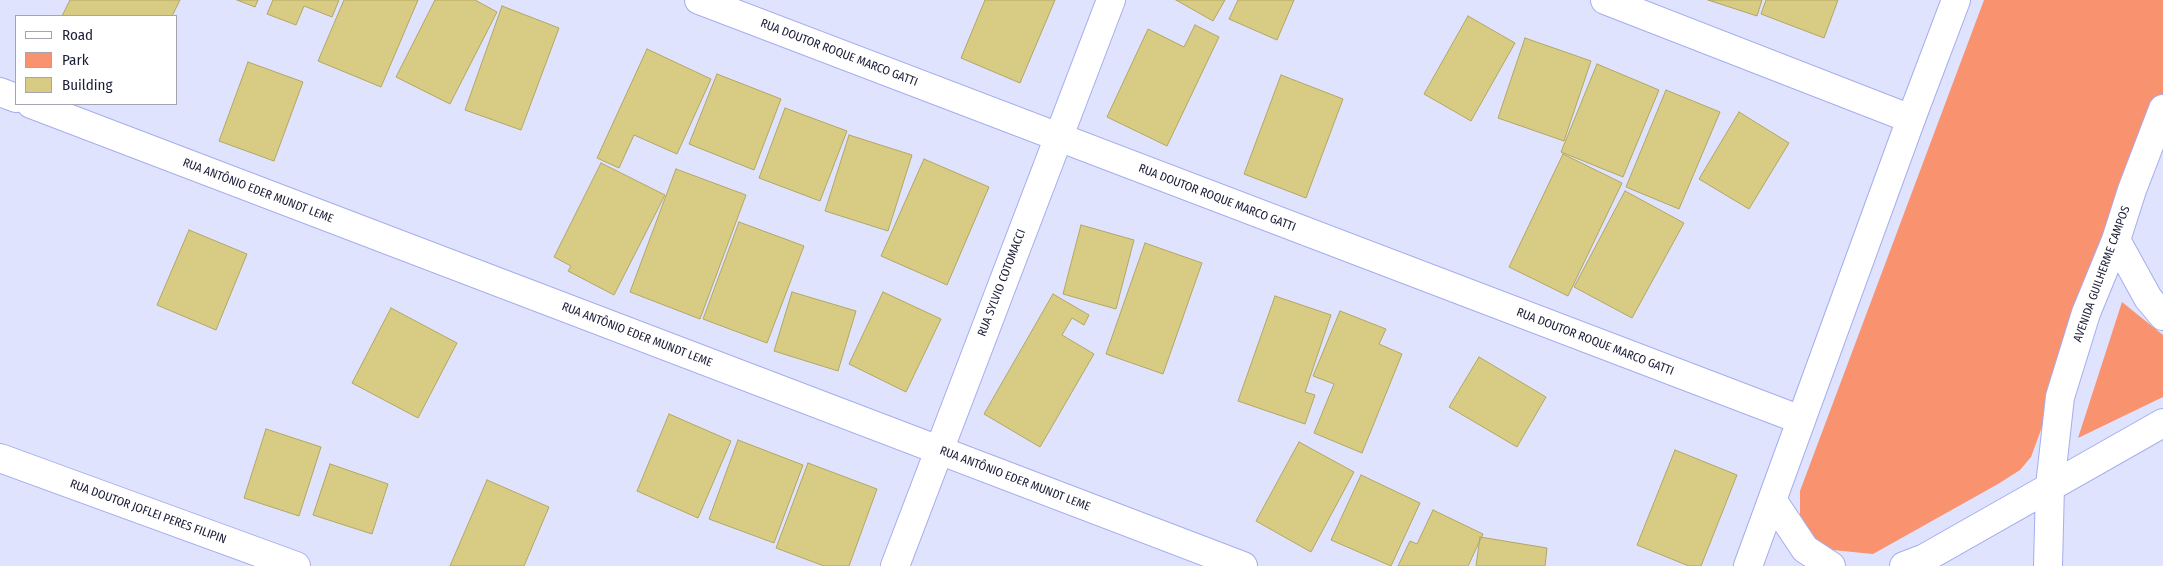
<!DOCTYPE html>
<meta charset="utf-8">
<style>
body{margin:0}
#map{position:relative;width:2163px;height:566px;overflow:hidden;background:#dfe3fe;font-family:"Fira Sans Condensed",sans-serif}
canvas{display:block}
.legend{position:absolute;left:15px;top:15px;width:162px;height:90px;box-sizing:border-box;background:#fff;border:1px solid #a4a5af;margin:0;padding:6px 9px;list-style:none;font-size:15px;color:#1c1d36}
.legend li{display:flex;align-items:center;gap:10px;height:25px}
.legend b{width:25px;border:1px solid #a4a5af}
</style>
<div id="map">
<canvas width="2163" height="566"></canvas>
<ul class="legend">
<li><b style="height:6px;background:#fff"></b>Road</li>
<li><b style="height:14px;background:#f9926f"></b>Park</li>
<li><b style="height:14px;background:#d8cc85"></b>Building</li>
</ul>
</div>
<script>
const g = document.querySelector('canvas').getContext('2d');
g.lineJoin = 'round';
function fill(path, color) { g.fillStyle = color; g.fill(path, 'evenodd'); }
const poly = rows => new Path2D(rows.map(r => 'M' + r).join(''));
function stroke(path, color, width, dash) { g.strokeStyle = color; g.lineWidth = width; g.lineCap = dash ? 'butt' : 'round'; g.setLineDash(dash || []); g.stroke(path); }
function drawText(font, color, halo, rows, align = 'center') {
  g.font = font + ' "Fira Sans Condensed",sans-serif'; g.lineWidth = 4; g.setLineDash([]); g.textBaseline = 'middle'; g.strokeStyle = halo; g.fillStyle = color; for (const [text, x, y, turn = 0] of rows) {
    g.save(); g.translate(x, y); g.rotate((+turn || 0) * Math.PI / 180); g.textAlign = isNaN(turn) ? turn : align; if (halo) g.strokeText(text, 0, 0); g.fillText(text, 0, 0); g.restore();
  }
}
const green = poly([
 [1984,0,2163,0,2163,97,2031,457,2020,470,1998,484,1873,554,1823,549,1800,523,1800,491],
 [2122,302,2163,335,2163,397,2078,438]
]);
const building = poly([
 [70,0,180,0,172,16,62,16,70,0],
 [237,0,258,0,255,7,237,0],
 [273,0,339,0,332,17,304,6,296,25,267,14,273,0],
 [344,0,418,0,381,87,318,61,344,0],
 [435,0,475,0,497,12,450,104,396,77,435,0],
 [985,0,1055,0,1020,83,961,58,985,0],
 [1176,0,1225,0,1213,21,1176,0],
 [1238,0,1294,0,1277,40,1229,19,1238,0],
 [1708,0,1762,0,1757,16,1708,0],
 [1766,0,1838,0,1824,38,1761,14,1766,0],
 [502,6,559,28,521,130,465,110,502,6],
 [1468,16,1515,43,1471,121,1424,94,1468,16],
 [1195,25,1219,37,1167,146,1107,117,1148,29,1184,47,1195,25],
 [1525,38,1591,61,1564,141,1498,118,1525,38],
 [647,49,711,79,677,154,634,135,619,168,597,158,647,49],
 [248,62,303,82,274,161,219,141,248,62],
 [1597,64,1659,90,1623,177,1561,152,1597,64],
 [717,74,781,99,754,170,689,144,717,74],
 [1281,75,1343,99,1306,198,1244,174,1281,75],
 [1666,90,1720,112,1679,209,1626,187,1666,90],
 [785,108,847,131,820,201,759,178,785,108],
 [1739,112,1789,143,1749,209,1699,179,1739,112],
 [849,135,912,155,888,231,825,211,849,135],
 [1563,154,1622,183,1568,296,1509,267,1563,154],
 [924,159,989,187,947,285,881,256,924,159],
 [601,163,665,195,614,295,568,271,571,266,554,257,601,163],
 [676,169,746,195,700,319,630,292,676,169],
 [1625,191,1684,223,1632,318,1574,287,1625,191],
 [739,222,804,246,767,343,703,319,739,222],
 [1081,225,1134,240,1116,309,1063,294,1081,225],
 [189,230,247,254,216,330,157,305,189,230],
 [1145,243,1202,263,1163,374,1106,354,1145,243],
 [792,292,856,311,838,371,774,351,792,292],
 [883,292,941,319,906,392,849,364,883,292],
 [1053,294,1089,315,1084,325,1072,318,1062,335,1094,354,1040,447,984,414,1053,294],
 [1275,296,1331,315,1305,392,1315,395,1305,424,1238,401,1275,296],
 [391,308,457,343,418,418,352,383,391,308],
 [1340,311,1386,329,1379,344,1402,354,1362,453,1314,433,1334,384,1313,376,1340,311],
 [1479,357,1546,397,1517,447,1449,407,1479,357],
 [669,414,731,441,698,518,637,491,669,414],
 [266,429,321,447,299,516,244,498,266,429],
 [738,440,803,465,774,543,709,519,738,440],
 [1299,442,1354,472,1311,552,1256,521,1299,442],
 [1675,450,1737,475,1701,566,1689,566,1637,545,1675,450],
 [808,463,877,489,849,566,824,566,776,548,808,463],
 [330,464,388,484,372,534,313,515,330,464],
 [1361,475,1420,503,1391,566,1331,540,1361,475],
 [487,480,549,507,524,566,450,566,487,480],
 [1433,510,1483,534,1468,566,1398,566,1410,541,1417,544,1433,510],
 [1480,537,1547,548,1545,566,1476,566,1480,537]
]);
const minor = poly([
 [699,0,1801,420],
 [1605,0,1911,119],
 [0,92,16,98],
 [31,104,1243,566],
 [0,458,296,566],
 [895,566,1111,0]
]);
const major = poly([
 [2116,240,2148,298,2163,316],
 [1773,501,1805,549,1831,566],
 [1748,566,1911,119,1956,0],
 [1904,566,1925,558,2163,423],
 [2048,566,2050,486,2060,397,2086,313,2116,240,2132,190,2163,109]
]);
const streetNames = [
 ["RUA DOUTOR ROQUE MARCO GATTI",839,53,21],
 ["RUA ANTÔNIO EDER MUNDT LEME",258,191,21],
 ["RUA DOUTOR ROQUE MARCO GATTI",1217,198,21],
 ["AVENIDA GUILHERME CAMPOS",2102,274,-70],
 ["RUA SYLVIO COTOMACCI",1002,283,-69],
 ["RUA ANTÔNIO EDER MUNDT LEME",637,335,21],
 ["RUA DOUTOR ROQUE MARCO GATTI",1595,342,21],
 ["RUA ANTÔNIO EDER MUNDT LEME",1015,479,21],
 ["RUA DOUTOR JOFLEI PERES FILIPIN",148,512,20]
];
fill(green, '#f9926f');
fill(building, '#d8cc85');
stroke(building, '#b3a660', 1);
stroke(minor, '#a6aded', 30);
stroke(major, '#a6aded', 30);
stroke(minor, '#fff', 28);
stroke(major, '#fff', 28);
drawText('12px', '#1c1d36', '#fff', streetNames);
</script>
